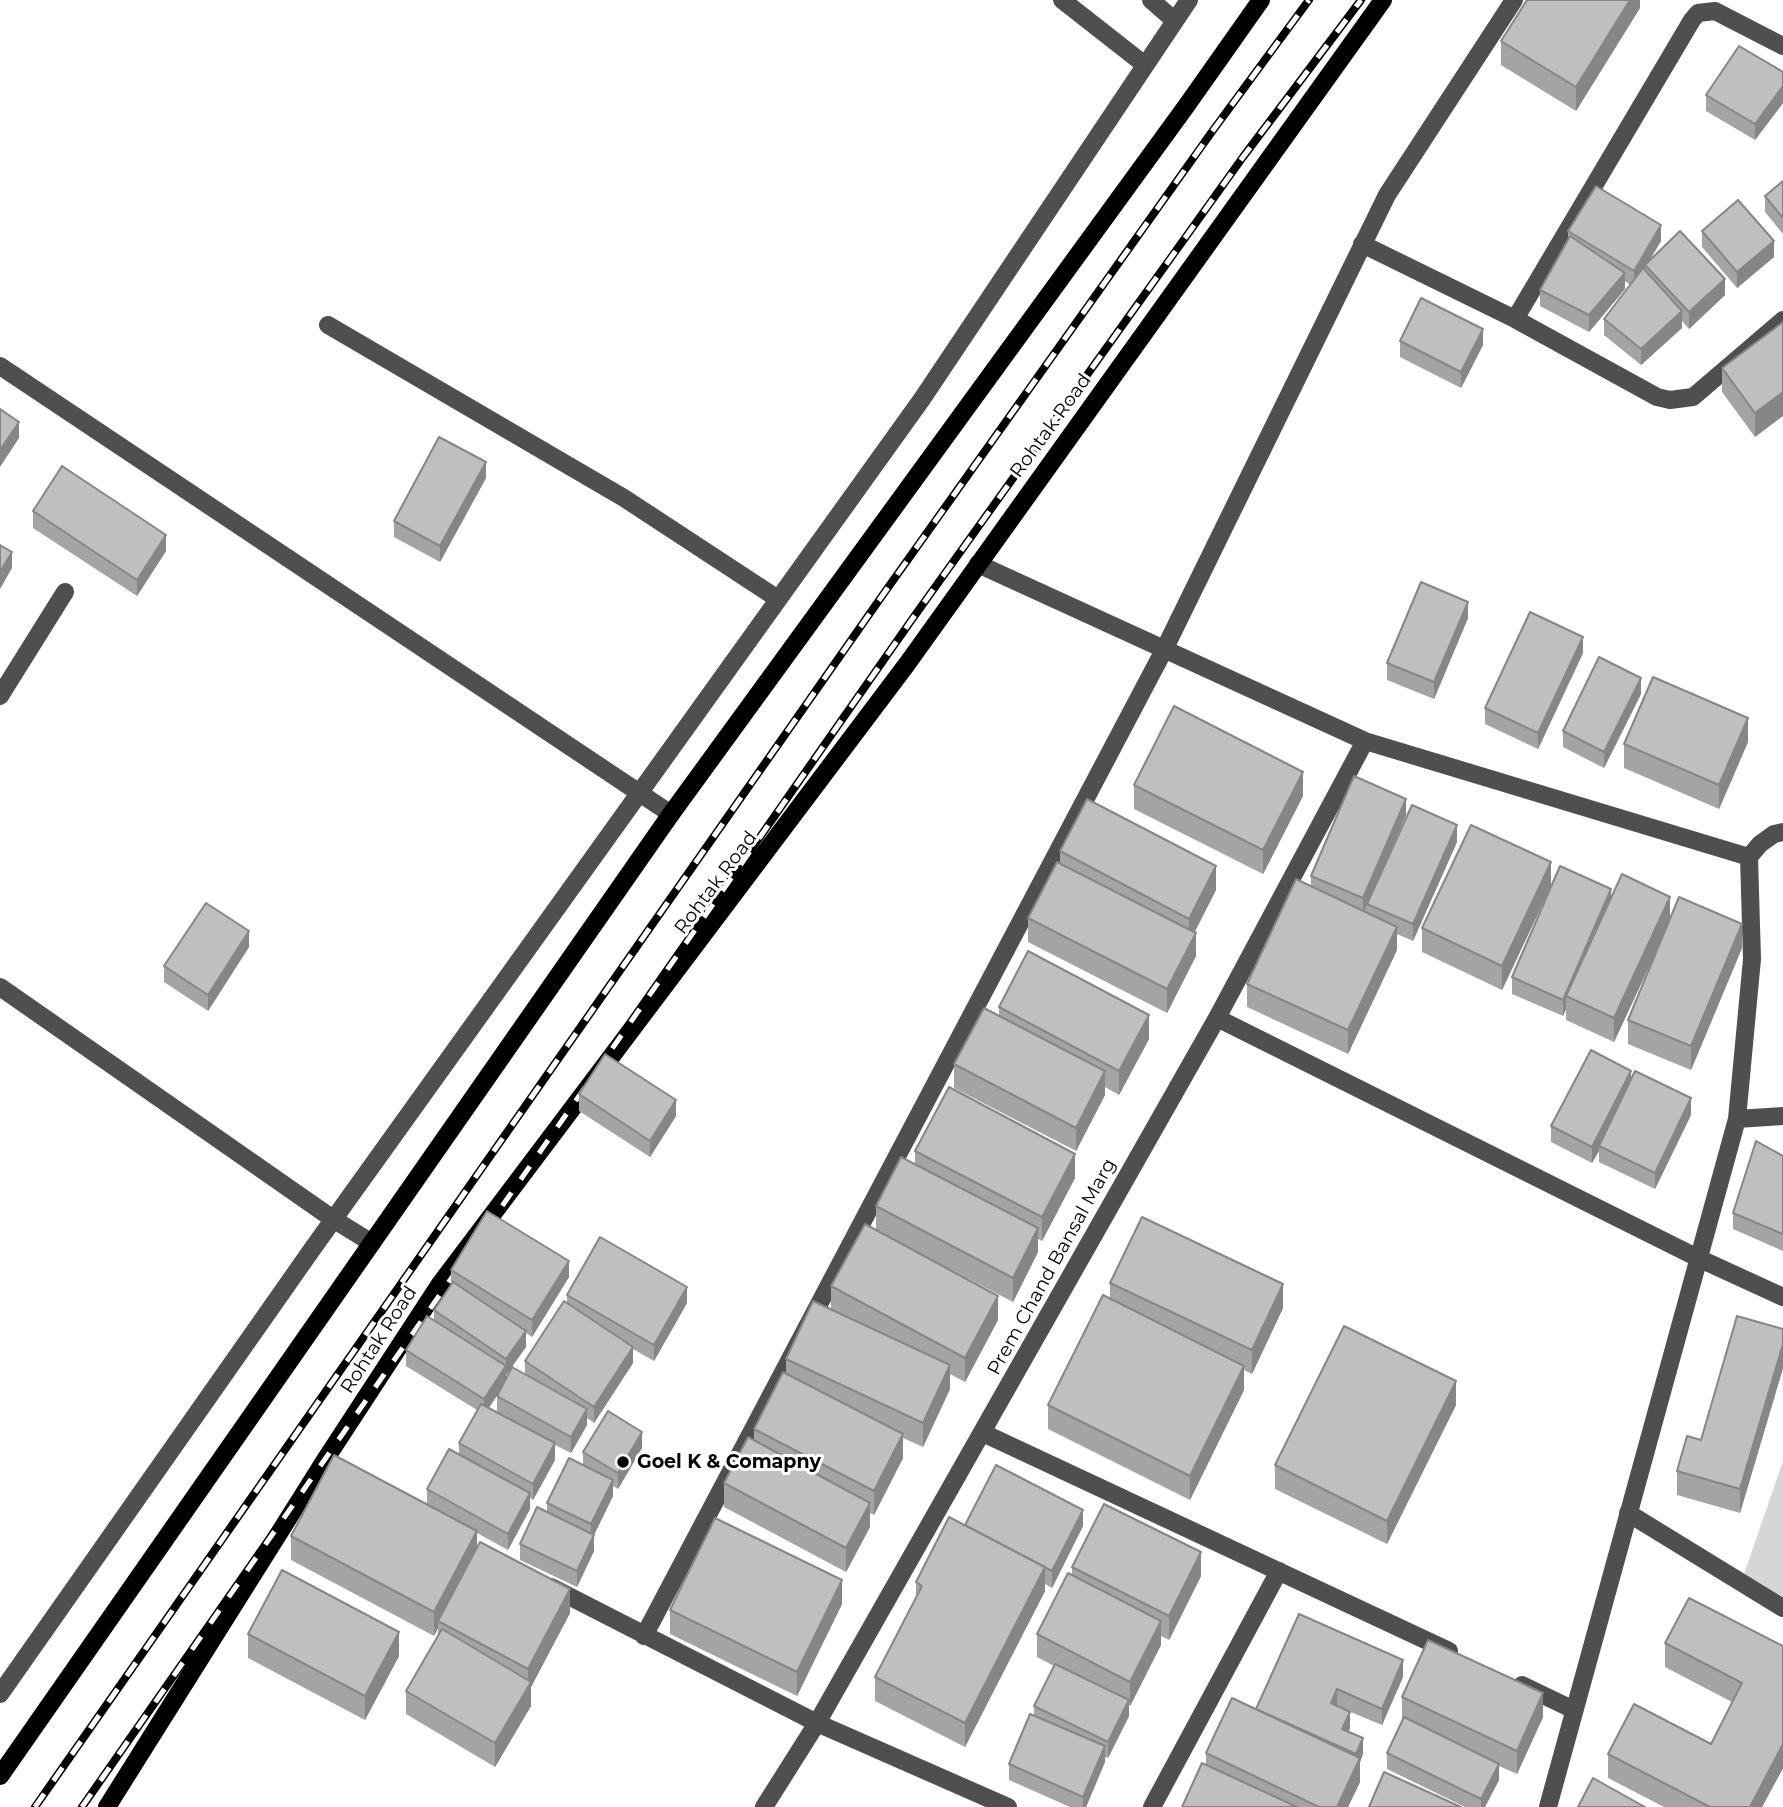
<!DOCTYPE html>
<style>
body{margin:0}
canvas{display:block;background:#fff}
</style>
<canvas width="1783" height="1807"></canvas>
<script>
const g = document.querySelector('canvas').getContext('2d');
g.lineJoin = 'round';
function fill(path, color) { g.fillStyle = color; g.fill(path, 'evenodd'); }
const poly = rows => new Path2D(rows.map(r => 'M' + r).join(''));
function stroke(path, color, width, dash) { g.strokeStyle = color; g.lineWidth = width; g.lineCap = dash ? 'butt' : 'round'; g.setLineDash(dash || []); g.stroke(path); }
function drawText(font, color, halo, rows, align = 'center') {
  g.font = font + ' Montserrat,sans-serif'; g.lineWidth = 6; g.setLineDash([]); g.textBaseline = 'middle'; g.strokeStyle = halo; g.fillStyle = color; for (const [text, x, y, turn = 0] of rows) {
    g.save(); g.translate(x, y); g.rotate((+turn || 0) * Math.PI / 180); g.textAlign = isNaN(turn) ? turn : align; if (halo) g.strokeText(text, 0, 0); g.fillText(text, 0, 0); g.restore();
  }
}
const green = poly([
 [1783,1461,1783,1608,1741,1583]
]);
const minor = poly([
 [1062,0,1145,65],
 [1151,0,1175,21],
 [1362,244,1515,319,1657,397,1670,400,1693,397,1783,320],
 [1515,319,1692,20,1698,13,1715,11,1783,46],
 [328,325,624,498,778,599],
 [0,366,671,814],
 [978,564,1365,741,1749,857],
 [0,696,65,592],
 [0,987,333,1219,372,1243],
 [1217,1018,1698,1258,1783,1297],
 [1737,1119,1783,1116],
 [983,1433,1449,1651],
 [1628,1513,1783,1608],
 [551,1587,817,1723,1008,1807],
 [644,1636,1164,650,1387,195,1514,0],
 [1522,1685,1574,1710],
 [0,1694,313,1248,922,399,1189,0],
 [764,1807,817,1723,1217,1018,1365,741],
 [1152,1807,1279,1571],
 [1548,1807,1737,1119,1752,959,1749,857,1760,844,1774,834,1783,832]
]);
const major = poly([
 [0,1776,671,814,1187,105,1261,0],
 [107,1807,325,1460,440,1284,907,664,1383,0]
]);
const rail = poly([
 [484,1232,913,618,1243,157,1361,0],
 [35,1807,882,596,1211,133,1309,0],
 [82,1807,462,1263]
]);
const wall = poly([
 [1640,0,1640,8,1576,111,1501,65,1501,41],
 [1783,72,1783,103,1755,140,1706,111,1706,95],
 [1783,181,1783,234,1765,212,1765,196],
 [1568,231,1661,241,1649,261,1725,295,1689,329,1682,321,1682,328,1641,365,1604,335,1604,319,1630,285,1625,281,1625,289,1589,332,1540,306,1540,290,1568,240],
 [1702,231,1774,257,1737,288,1702,247],
 [1783,322,1755,437,1722,392,1722,368],
 [1400,341,1483,345,1461,388,1400,357],
 [486,478,440,562,394,537,394,521],
 [33,511,166,551,137,596,33,528],
 [1468,618,1434,699,1387,680,1387,663],
 [1583,653,1538,749,1485,724,1485,708],
 [1641,694,1604,768,1563,747,1563,731],
 [1748,742,1719,809,1624,768,1624,744],
 [1134,785,1303,796,1263,874,1134,809],
 [1406,815,1370,898,1457,842,1413,941,1397,934,1397,950,1348,1054,1247,1007,1247,984,1311,886,1311,876],
 [1060,851,1216,890,1195,932,1196,956,1167,1013,1028,942,1028,918,1060,863],
 [1551,886,1502,990,1422,952,1422,928],
 [1611,899,1670,918,1742,948,1691,1070,1628,1044,1628,1020,1659,946,1614,1042,1566,1020,1566,1009,1563,1016,1512,994,1512,977],
 [249,947,208,1011,164,982,164,966],
 [999,1007,1149,1039,1119,1095,1105,1087,1105,1095,1076,1151,954,1088,954,1064,999,1015],
 [1631,1079,1691,1115,1655,1189,1599,1162,1599,1151,1592,1163,1551,1142,1551,1126],
 [579,1094,676,1116,650,1157,579,1111],
 [915,1151,1075,1178,1042,1241,1038,1239,1038,1252,1013,1302,906,1246,998,1320,965,1382,950,1374,950,1389,923,1447,903,1438,903,1458,874,1515,870,1513,870,1527,846,1572,724,1507,724,1483,754,1441,754,1429,786,1374,786,1359,831,1310,831,1286,876,1230,876,1206,915,1164],
 [1783,1156,1783,1251,1733,1229,1733,1213],
 [451,1270,569,1277,532,1337,526,1333,526,1347,506,1375,506,1380,525,1374,525,1361,567,1303,567,1295,687,1303,654,1361,633,1349,633,1363,594,1423,587,1418,587,1425,571,1453,555,1445,555,1460,533,1500,530,1498,530,1509,508,1550,477,1533,477,1547,570,1613,531,1687,531,1706,495,1767,406,1714,406,1691,438,1636,438,1628,434,1636,291,1560,291,1536,427,1504,427,1489,459,1454,459,1443,477,1410,406,1366,406,1350,434,1321,434,1310,451,1284],
 [497,1395,497,1412,489,1408],
 [1110,1283,1283,1308,1252,1374,1244,1370,1244,1390,1190,1500,1048,1429,1048,1405,1110,1299],
 [1783,1329,1783,1368,1740,1513,1677,1495,1677,1471],
 [1456,1405,1387,1544,1275,1489,1275,1465],
 [642,1448,618,1489,613,1486,613,1496,594,1535,594,1551,577,1587,520,1560,520,1544,547,1512,547,1503,583,1465,583,1452],
 [965,1525,1083,1526,1052,1588,1045,1584,1045,1591,965,1747,875,1701,875,1677,916,1598,916,1582],
 [1072,1567,1201,1576,1169,1640,1161,1636,1161,1645,1130,1706,1129,1705,1129,1716,1108,1758,1105,1757,1105,1762,1086,1807,1070,1807,1009,1780,1009,1764,1034,1716,1034,1706,1054,1666,1037,1657,1037,1634,1072,1575],
 [842,1604,797,1696,670,1634,670,1610],
 [1299,1614,1403,1677,1382,1725,1336,1706,1350,1728,1348,1732,1363,1754,1360,1762,1360,1782,1348,1807,1182,1807,1206,1765,1206,1753,1256,1709],
 [248,1634,399,1656,365,1720,248,1658],
 [1665,1643,1783,1646,1783,1768,1762,1807,1664,1807,1608,1778,1608,1754,1711,1744,1732,1702,1665,1667],
 [1402,1697,1543,1717,1517,1774,1499,1766,1499,1780,1485,1807,1465,1807,1387,1769,1387,1753,1402,1721]
]);
const shadedWall = poly([
 [1630,0,1640,0,1640,8,1576,111,1576,87],
 [1783,86,1783,103,1755,140,1755,124],
 [1661,225,1661,241,1646,266,1645,265,1645,268,1634,287,1634,271],
 [1774,241,1774,257,1737,288,1737,272],
 [1625,273,1625,289,1589,332,1589,315],
 [1725,279,1725,295,1689,329,1689,312],
 [1682,311,1682,328,1641,365,1641,349],
 [1483,329,1483,345,1461,388,1461,372],
 [1783,392,1783,416,1755,437,1755,413],
 [19,422,19,438,0,467,0,450],
 [486,462,486,478,440,562,440,546],
 [166,535,166,551,137,596,137,580],
 [12,552,12,568,0,589,0,572],
 [1468,602,1468,618,1434,699,1434,682],
 [1583,637,1583,653,1538,749,1538,733],
 [1641,678,1641,694,1604,768,1604,752],
 [1748,718,1748,742,1719,809,1719,785],
 [1303,772,1303,796,1263,874,1263,850],
 [1406,799,1406,815,1363,914,1363,898],
 [1457,825,1457,842,1413,941,1413,924],
 [1551,862,1551,886,1502,990,1502,966],
 [1216,866,1216,890,1189,942,1189,919],
 [1611,889,1611,905,1566,996,1566,1009,1563,1016,1563,1000],
 [1670,897,1670,921,1614,1042,1614,1018],
 [1742,924,1742,948,1691,1070,1691,1046],
 [1397,927,1397,950,1348,1054,1348,1030],
 [249,931,249,947,208,1011,208,995],
 [1196,933,1196,956,1167,1013,1167,989],
 [1149,1015,1149,1039,1119,1095,1119,1071],
 [1105,1071,1105,1095,1076,1151,1076,1128],
 [1631,1071,1631,1087,1599,1146,1599,1151,1592,1163,1592,1147],
 [1691,1098,1691,1115,1655,1189,1655,1173],
 [676,1100,676,1116,650,1157,650,1141],
 [1075,1154,1075,1178,1042,1241,1042,1217],
 [1038,1228,1038,1252,1013,1302,1013,1278],
 [569,1261,569,1277,532,1337,532,1320],
 [1283,1284,1283,1308,1252,1374,1252,1350],
 [687,1287,687,1303,654,1361,654,1345],
 [998,1296,998,1320,965,1382,965,1358],
 [526,1331,526,1347,506,1375,506,1359],
 [1783,1344,1783,1368,1740,1513,1740,1489],
 [633,1347,633,1363,594,1423,594,1407],
 [950,1365,950,1389,923,1447,923,1423],
 [506,1366,506,1382,484,1415,484,1399],
 [1244,1366,1244,1390,1190,1500,1190,1476],
 [1456,1381,1456,1405,1387,1544,1387,1521],
 [587,1409,587,1425,571,1453,571,1437],
 [642,1432,642,1448,618,1489,618,1473],
 [903,1434,903,1458,874,1515,874,1491],
 [555,1443,555,1460,533,1500,533,1484],
 [613,1480,613,1496,591,1541,591,1524],
 [530,1493,530,1509,508,1550,508,1534],
 [870,1503,870,1527,846,1572,846,1548],
 [1083,1510,1083,1526,1052,1588,1052,1571],
 [477,1531,477,1555,438,1621,438,1628,434,1636,434,1612],
 [594,1535,594,1551,577,1587,577,1571],
 [1201,1552,1201,1576,1169,1640,1169,1616],
 [1045,1567,1045,1591,965,1747,965,1723],
 [842,1580,842,1604,797,1696,797,1672],
 [570,1589,570,1613,531,1687,531,1706,495,1767,495,1743,528,1687,528,1669],
 [1161,1621,1161,1645,1130,1706,1130,1682],
 [399,1632,399,1656,365,1720,365,1696],
 [1403,1660,1403,1677,1382,1725,1382,1709],
 [1337,1689,1337,1705,1331,1719,1331,1703],
 [1543,1693,1543,1717,1517,1774,1517,1751],
 [1129,1700,1129,1716,1108,1758,1108,1742],
 [1350,1712,1350,1728,1342,1745,1342,1729],
 [1363,1738,1363,1754,1360,1762,1360,1782,1348,1807,1337,1807,1356,1766,1356,1754],
 [1783,1744,1783,1768,1762,1807,1750,1807],
 [1105,1746,1105,1762,1086,1807,1083,1807,1083,1797],
 [1499,1764,1499,1780,1485,1807,1481,1807,1481,1799]
]);
const building = poly([
 [1527,0,1630,0,1576,87,1501,41,1527,0],
 [1739,46,1783,72,1783,86,1755,124,1706,95,1739,46],
 [1783,181,1783,218,1765,196,1783,181],
 [1596,186,1661,225,1634,271,1568,231,1596,186],
 [1738,200,1774,241,1737,272,1702,231,1738,200],
 [1680,231,1725,279,1689,312,1645,265,1680,231],
 [1570,236,1625,273,1589,315,1540,290,1570,236],
 [1643,268,1682,311,1641,349,1604,319,1643,268],
 [1421,298,1483,329,1461,372,1400,341,1421,298],
 [1783,322,1783,392,1755,413,1722,368,1783,322],
 [0,409,19,422,0,450,0,409],
 [439,437,486,462,440,546,394,521,439,437],
 [62,466,166,535,137,580,33,511,62,466],
 [0,545,12,552,0,572,0,545],
 [1421,582,1468,602,1434,682,1387,663,1421,582],
 [1530,612,1583,637,1538,733,1485,708,1530,612],
 [1599,657,1641,678,1604,752,1563,731,1599,657],
 [1653,677,1748,718,1719,785,1624,744,1653,677],
 [1174,706,1303,772,1263,850,1134,785,1174,706],
 [1354,776,1406,799,1363,898,1311,876,1354,776],
 [1087,799,1216,866,1189,919,1060,851,1087,799],
 [1412,805,1457,825,1413,924,1367,904,1412,805],
 [1471,825,1551,862,1502,966,1422,928,1471,825],
 [1057,862,1196,933,1167,989,1028,918,1057,862],
 [1560,866,1611,889,1563,1000,1512,977,1560,866],
 [1622,874,1670,897,1614,1018,1566,996,1622,874],
 [1296,879,1397,927,1348,1030,1247,984,1296,879],
 [1679,897,1742,924,1691,1046,1628,1020,1679,897],
 [206,903,249,931,208,995,164,966,206,903],
 [1028,951,1149,1015,1119,1071,999,1007,1028,951],
 [984,1008,1105,1071,1076,1128,954,1064,984,1008],
 [1591,1050,1631,1071,1592,1147,1551,1126,1591,1050],
 [605,1054,676,1100,650,1141,579,1094,605,1054],
 [1635,1071,1691,1098,1655,1173,1599,1146,1635,1071],
 [949,1087,1075,1154,1042,1217,915,1151,949,1087],
 [1756,1141,1783,1156,1783,1234,1733,1213,1756,1141],
 [901,1157,1038,1228,1013,1278,876,1206,901,1157],
 [487,1211,569,1261,532,1320,451,1270,487,1211],
 [1142,1217,1283,1284,1252,1350,1110,1283,1142,1217],
 [865,1224,998,1296,965,1358,831,1286,865,1224],
 [600,1237,687,1287,654,1345,567,1295,600,1237],
 [453,1282,526,1331,506,1359,434,1310,453,1282],
 [1103,1295,1244,1366,1190,1476,1048,1405,1103,1295],
 [564,1301,633,1347,594,1407,525,1361,564,1301],
 [813,1301,950,1365,923,1423,786,1359,813,1301],
 [427,1316,506,1366,484,1399,406,1350,427,1316],
 [1737,1316,1783,1329,1783,1344,1740,1489,1677,1471,1687,1436,1701,1440,1737,1316],
 [1344,1326,1456,1381,1387,1521,1275,1465,1344,1326],
 [512,1367,587,1409,571,1437,497,1396,512,1367],
 [783,1372,903,1434,874,1491,754,1429,783,1372],
 [481,1404,555,1443,533,1484,459,1443,481,1404],
 [608,1411,642,1432,618,1473,583,1452,608,1411],
 [748,1437,870,1503,846,1548,724,1483,748,1437],
 [449,1449,530,1493,508,1534,427,1489,449,1449],
 [334,1455,477,1531,434,1612,291,1536,334,1455],
 [569,1458,613,1480,591,1524,547,1503,569,1458],
 [996,1465,1083,1510,1052,1571,965,1525,996,1465],
 [1104,1504,1201,1552,1169,1616,1072,1567,1104,1504],
 [537,1507,594,1535,577,1571,520,1544,537,1507],
 [949,1517,1045,1567,965,1723,875,1677,922,1586,916,1582,949,1517],
 [715,1518,842,1580,797,1672,670,1610,715,1518],
 [480,1542,570,1589,528,1669,438,1621,480,1542],
 [282,1570,399,1632,365,1696,248,1634,282,1570],
 [1068,1573,1161,1621,1130,1682,1037,1634,1068,1573],
 [1689,1598,1783,1646,1783,1744,1750,1807,1710,1807,1608,1754,1634,1704,1711,1744,1742,1683,1665,1643,1689,1598],
 [1299,1614,1403,1660,1382,1709,1337,1689,1331,1703,1350,1712,1342,1729,1363,1738,1356,1754,1256,1709,1299,1614],
 [442,1629,531,1682,495,1743,406,1691,442,1629],
 [1428,1640,1543,1693,1517,1751,1402,1697,1428,1640],
 [1055,1664,1129,1700,1108,1742,1034,1706,1055,1664],
 [1232,1698,1360,1758,1337,1807,1319,1807,1206,1753,1232,1698],
 [1030,1714,1105,1746,1083,1797,1009,1764,1030,1714],
 [1404,1717,1499,1764,1481,1799,1387,1753,1404,1717],
 [1202,1763,1297,1807,1182,1807,1202,1763],
 [1384,1772,1461,1807,1369,1807,1384,1772],
 [1593,1778,1645,1807,1578,1807,1593,1778]
]);
const markers = [
 [623,1462,7,"#000"]
];
const streetNames = [
 ["Rohtak Road",1051,426,-54],
 ["Rohtak Road",716,883,-53],
 ["Prem Chand Bansal Marg",1052,1267,-61],
 ["Rohtak Road",379,1340,-57]
];
const poiNames = [
 ["Goel K & Comapny",637,1462]
];
fill(green, '#d6d6d6');
stroke(minor, '#4f4f4f', 18);
stroke(major, '#000', 18);
stroke(rail, '#000', 8);
stroke(rail, '#fff', 5, [16]);
fill(wall, '#a4a4a4');
fill(shadedWall, '#868686');
fill(building, '#bfbfbf');
stroke(building, '#868686', 2);
for (const [x, y, r, color] of markers) { const dot = new Path2D(); dot.arc(x, y, r, 0, 2 * Math.PI); g.fillStyle = color; g.fill(dot); stroke(dot, '#fff', 2.5); }
drawText('19px', '#000', '#fff', streetNames);
drawText('bold 19px', '#000', '#fff', poiNames, 'left');
</script>
